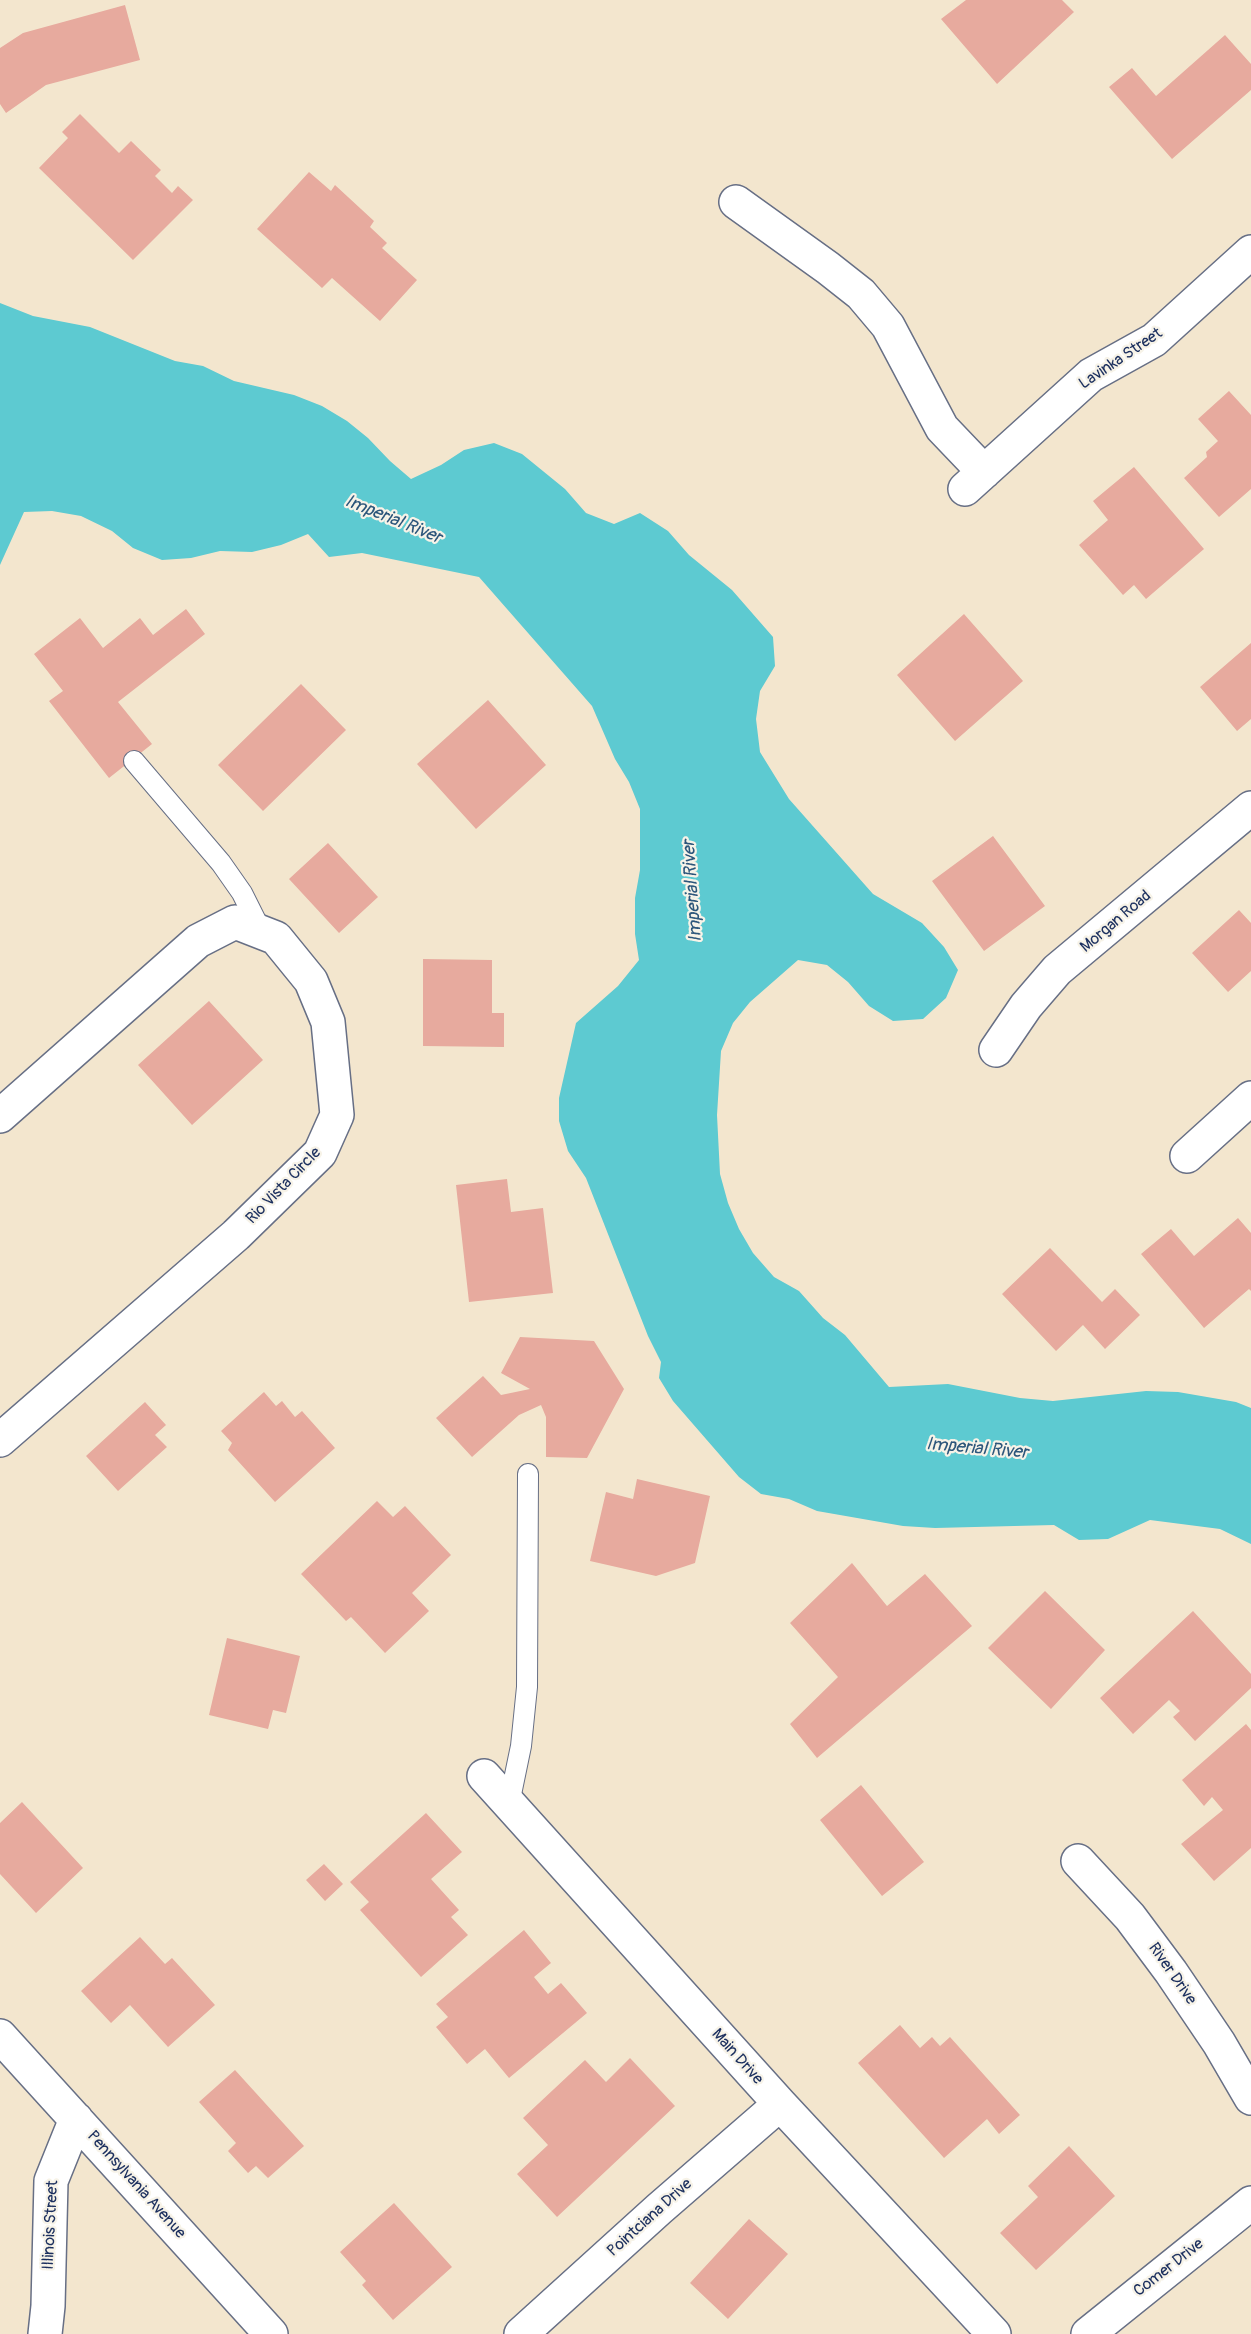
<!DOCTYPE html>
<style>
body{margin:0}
canvas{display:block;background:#f3e6ce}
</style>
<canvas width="1251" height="2334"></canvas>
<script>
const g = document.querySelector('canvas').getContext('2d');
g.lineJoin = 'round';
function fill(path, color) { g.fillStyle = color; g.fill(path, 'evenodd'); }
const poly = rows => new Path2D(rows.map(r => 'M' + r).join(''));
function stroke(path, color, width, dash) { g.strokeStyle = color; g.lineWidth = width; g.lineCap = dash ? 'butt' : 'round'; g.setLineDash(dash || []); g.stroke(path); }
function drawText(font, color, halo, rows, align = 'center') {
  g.font = font + ' Pangolin,sans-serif'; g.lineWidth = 4.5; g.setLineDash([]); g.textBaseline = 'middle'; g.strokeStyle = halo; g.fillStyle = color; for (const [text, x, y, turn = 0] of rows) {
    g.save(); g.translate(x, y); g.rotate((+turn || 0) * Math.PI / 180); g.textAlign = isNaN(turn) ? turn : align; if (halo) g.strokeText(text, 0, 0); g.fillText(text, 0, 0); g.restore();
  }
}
const water = poly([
 [0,303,33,316,90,327,175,361,203,366,234,381,294,395,322,406,347,421,368,438,390,461,411,479,441,465,464,450,494,443,522,454,565,489,586,513,614,524,640,513,668,531,689,555,732,590,773,637,775,666,760,691,756,719,760,752,789,799,873,894,922,923,944,947,958,970,946,998,923,1019,893,1021,869,1006,848,982,827,965,798,960,750,1002,733,1023,721,1051,717,1115,720,1174,728,1203,739,1229,753,1253,774,1277,799,1291,823,1318,845,1335,889,1387,948,1384,1020,1398,1053,1401,1146,1391,1178,1392,1236,1402,1251,1408,1251,1544,1220,1529,1150,1520,1108,1539,1079,1540,1054,1525,935,1528,903,1526,817,1511,789,1499,761,1494,739,1477,673,1401,659,1378,661,1362,648,1336,586,1178,568,1151,559,1121,559,1098,576,1023,618,986,639,960,635,934,635,898,640,870,640,809,629,782,615,759,592,706,479,577,362,553,329,557,308,534,281,545,252,552,220,551,191,558,162,560,133,548,112,531,81,516,52,511,24,512,0,565]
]);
const building = poly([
 [966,0,1062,0,1074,12,997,84,941,19],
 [125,5,140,60,46,85,6,113,0,104,0,48,23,33],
 [1225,35,1251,64,1251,90,1172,159,1109,87,1132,68,1156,96],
 [80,114,119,153,131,141,161,170,155,176,172,193,178,186,193,200,133,260,39,168,68,138,62,132],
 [309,172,331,191,335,185,374,221,370,227,387,243,382,248,417,280,380,321,332,278,322,288,257,229],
 [1229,391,1251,415,1251,489,1219,517,1184,478,1207,457,1206,452,1218,441,1198,419],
 [1134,467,1204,549,1146,599,1134,585,1123,595,1079,545,1108,520,1093,501],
 [186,609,205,634,118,702,152,744,109,778,49,701,63,691,34,654,80,618,103,648,140,618,153,635],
 [964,614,1023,681,955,741,897,675],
 [1251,643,1251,719,1237,731,1200,687],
 [301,684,346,730,263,811,218,765],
 [488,700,546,765,476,829,417,764],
 [993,836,1045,906,984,951,932,881],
 [328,843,378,897,339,933,289,879],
 [1239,910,1251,923,1251,971,1228,992,1192,953],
 [423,959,492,960,492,1013,504,1013,504,1047,423,1046],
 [209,1001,263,1060,192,1125,138,1065],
 [507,1179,511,1212,543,1208,553,1293,469,1302,456,1185],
 [1238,1218,1251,1233,1251,1291,1249,1289,1204,1328,1141,1254,1171,1229,1194,1256],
 [1050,1248,1102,1302,1115,1289,1140,1315,1105,1349,1083,1325,1056,1351,1002,1294],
 [520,1337,594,1341,624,1389,587,1458,546,1457,546,1417,541,1405,519,1415,472,1457,436,1418,483,1376,501,1395,530,1389,501,1373],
 [264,1392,276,1406,282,1401,295,1417,302,1411,335,1448,275,1502,228,1450,232,1443,221,1431],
 [145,1402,166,1425,155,1435,167,1447,118,1491,86,1456],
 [637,1479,710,1496,695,1563,656,1576,590,1561,606,1492,633,1499],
 [377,1501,393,1517,405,1506,451,1555,412,1593,429,1611,385,1653,351,1617,346,1621,301,1574],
 [852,1563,887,1606,925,1574,972,1626,817,1758,790,1724,838,1677,790,1623],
 [1045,1591,1105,1650,1051,1709,988,1648],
 [1193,1611,1251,1674,1251,1688,1195,1741,1173,1717,1180,1711,1169,1700,1133,1734,1100,1698],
 [227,1638,300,1656,286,1713,273,1710,268,1729,209,1715],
 [1246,1724,1251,1730,1251,1848,1214,1881,1181,1844,1223,1810,1212,1797,1204,1806,1182,1780],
 [861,1785,924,1862,882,1896,820,1820],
 [22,1802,83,1868,36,1913,0,1874,0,1823],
 [426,1813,462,1852,431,1879,459,1910,451,1917,468,1935,421,1977,360,1910,369,1902,350,1882],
 [324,1864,343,1884,325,1901,306,1880],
 [524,1930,551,1963,534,1977,548,1994,561,1983,587,2013,509,2078,485,2049,467,2064,436,2027,448,2017,436,2004],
 [140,1937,165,1964,172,1958,215,2005,168,2047,130,2005,111,2023,81,1991],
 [900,2025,920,2048,932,2037,940,2046,950,2037,1020,2115,999,2134,987,2119,944,2158,858,2063],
 [630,2058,675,2106,557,2217,517,2174,548,2145,523,2118,585,2060,606,2082],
 [235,2070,304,2146,268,2178,256,2166,248,2173,228,2151,236,2143,199,2102],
 [1069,2146,1115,2196,1036,2270,1000,2233,1038,2197,1028,2186],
 [394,2203,452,2267,393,2320,362,2285,366,2281,340,2252],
 [749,2219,788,2254,728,2319,690,2283]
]);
const lane = poly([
 [134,761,221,863,242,893,262,933],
 [509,1804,521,1746,527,1687,528,1474]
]);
const street = poly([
 [736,202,828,268,861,294,888,326,942,428,984,472],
 [965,489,1091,375,1154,340,1251,252],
 [996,1050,1026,1006,1057,970,1251,808],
 [0,1116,198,941,235,922,276,938,311,981,328,1022,337,1115,320,1153,236,1235,0,1440],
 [1187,1156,1251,1098],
 [484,1776,780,2104,994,2334],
 [1078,1861,1130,1917,1171,1972,1219,2043,1251,2098],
 [0,2036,271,2334],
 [45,2334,48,2306,51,2181,76,2119],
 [521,2334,659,2209,780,2104],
 [1088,2334,1251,2203]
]);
const streetNames = [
 ["Lavinka Street",1121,359,-34],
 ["Morgan Road",1116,922,-40],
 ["Rio Vista Circle",284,1186,-46],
 ["River Drive",1172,1974,55],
 ["Main Drive",737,2057,48],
 ["Pennsylvania Avenue",136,2185,48],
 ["Pointciana Drive",650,2218,-42],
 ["Illinois Street",51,2225,-87],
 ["Comer Drive",1169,2268,-38]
];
const waterNames = [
 ["Imperial River",393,520,22],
 ["Imperial River",693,891,-94],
 ["Imperial River",977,1449,5]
];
fill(water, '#5dcad1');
fill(building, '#e7aa9e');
stroke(lane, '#676f85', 22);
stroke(street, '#676f85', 36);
stroke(lane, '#fff', 20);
stroke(street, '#fff', 33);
drawText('16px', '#1b2f5e', '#f7f3e8', streetNames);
drawText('italic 18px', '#2c567b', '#f7f3e8', waterNames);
</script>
